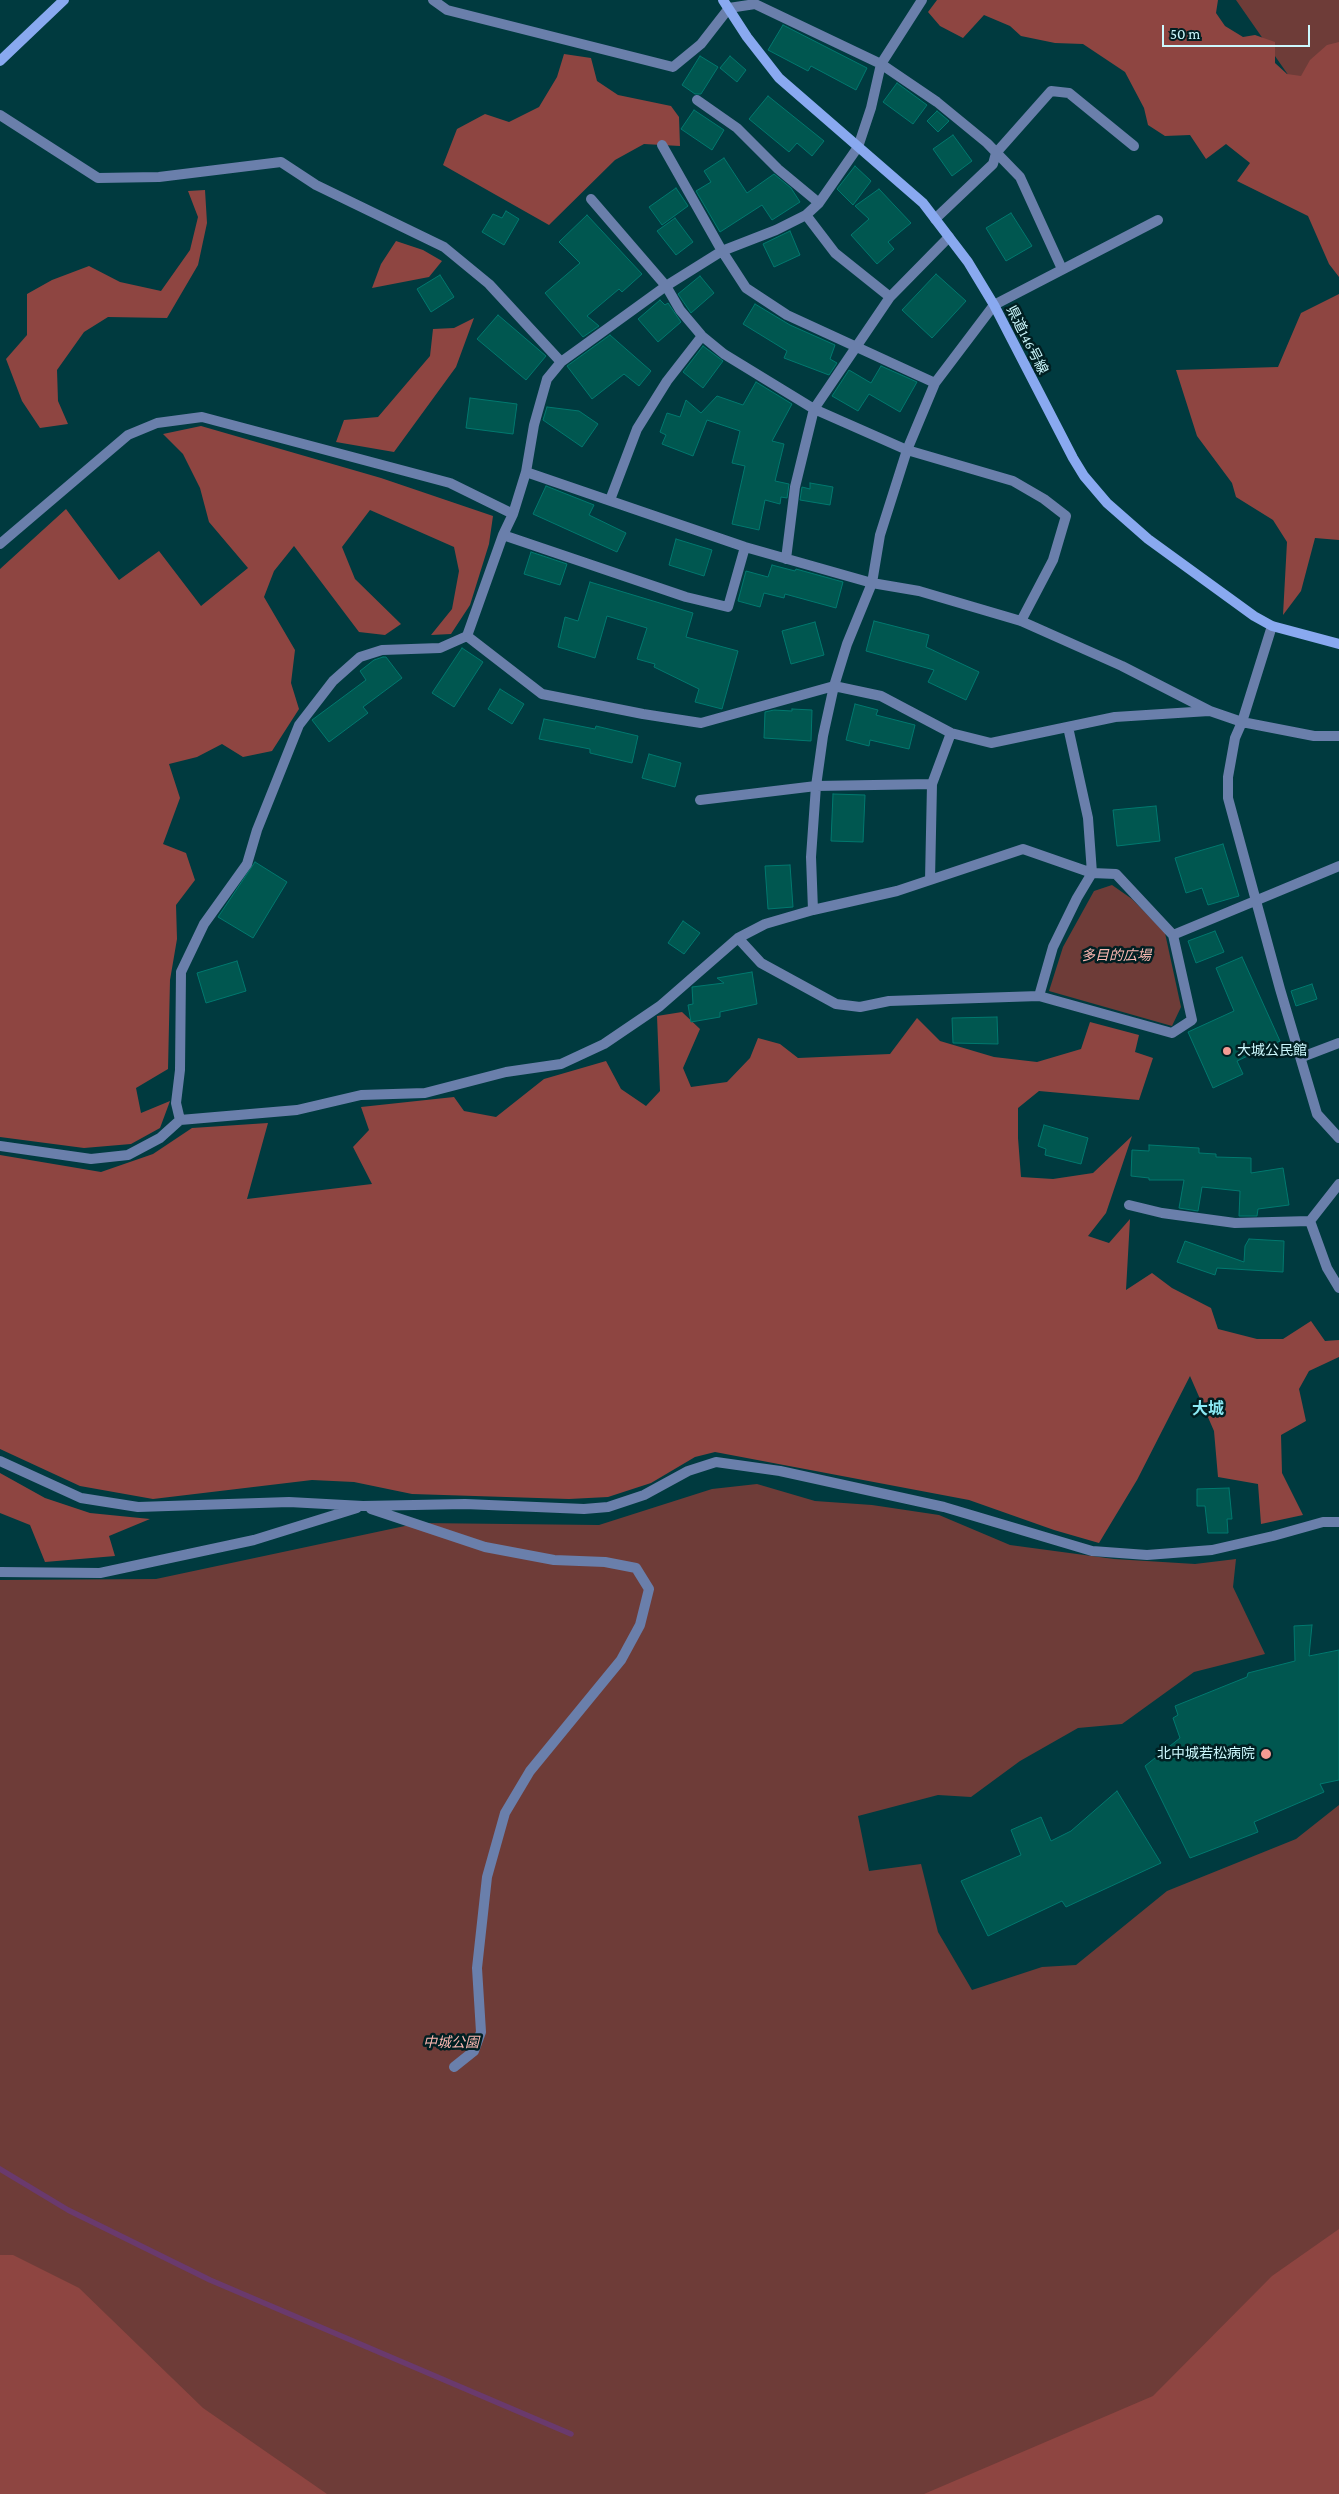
<!DOCTYPE html>
<meta charset="utf-8">
<style>
body{margin:0}
#map{position:relative;width:1339px;height:2494px;overflow:hidden;background:#003a3f;font-family:"Crimson Pro",serif}
canvas{display:block}
.scale{position:absolute;left:1162px;top:25px;width:148px;height:22px;box-sizing:border-box;border:2px solid #cdf9fe;border-top:0;padding-left:6px;font-size:15px;line-height:18px;white-space:nowrap;color:#cdf9fe;-webkit-text-stroke:4px #001f22;paint-order:stroke}
</style>
<div id="map">
<canvas width="1339" height="2494"></canvas>
<div class="scale">50 m</div>
</div>
<script>
const g = document.querySelector('canvas').getContext('2d');
g.lineJoin = 'round';
function fill(path, color) { g.fillStyle = color; g.fill(path, 'evenodd'); }
const poly = rows => new Path2D(rows.map(r => 'M' + r).join(''));
function stroke(path, color, width, dash) { g.strokeStyle = color; g.lineWidth = width; g.lineCap = dash ? 'butt' : 'round'; g.setLineDash(dash || []); g.stroke(path); }
function drawText(font, color, halo, rows, align = 'center') {
  g.font = font + ' "Crimson Pro","Noto Sans JP",serif'; g.lineWidth = 5; g.setLineDash([]); g.textBaseline = 'middle'; g.strokeStyle = halo; g.fillStyle = color; for (const [text, x, y, turn = 0] of rows) {
    g.save(); g.translate(x, y); g.rotate((+turn || 0) * Math.PI / 180); g.textAlign = isNaN(turn) ? turn : align; if (halo) g.strokeText(text, 0, 0); g.fillText(text, 0, 0); g.restore();
  }
}
const green = poly([
 [1236,0,1339,0,1339,148],
 [1112,885,1132,899,1165,933,1181,1007,1172,1026,1049,991,1063,947,1094,891],
 [757,1484,815,1501,872,1505,939,1515,1010,1545,1114,1559,1195,1564,1236,1559,1233,1587,1265,1654,1194,1672,1122,1724,1078,1728,1020,1761,971,1797,938,1795,858,1816,869,1871,921,1864,938,1932,972,1990,1042,1967,1076,1965,1167,1891,1296,1839,1339,1805,1339,2494,0,2494,0,1580,156,1579,419,1523,599,1525,712,1489]
]);
const forest = poly([
 [937,0,1218,0,1216,13,1225,26,1243,37,1255,35,1275,42,1275,63,1287,74,1301,76,1310,60,1327,45,1339,42,1339,277,1329,264,1308,216,1237,181,1250,163,1226,144,1206,159,1190,135,1165,136,1148,125,1144,108,1125,72,1083,44,1055,43,1021,36,1010,26,984,15,963,38,940,26,928,12],
 [564,54,591,58,597,81,618,95,671,106,679,117,680,146,644,144,615,160,549,225,443,165,457,129,485,114,509,122,539,107,557,77],
 [205,190,207,223,198,265,167,318,108,317,84,332,57,370,58,401,68,424,40,428,22,401,6,359,27,335,27,294,52,280,89,266,120,282,161,291,190,250,198,217,188,191],
 [396,241,423,250,442,261,429,277,372,288,381,264],
 [1339,294,1339,540,1315,538,1301,591,1283,615,1287,542,1273,520,1236,497,1232,483,1197,436,1176,370,1278,367,1301,313],
 [474,318,456,367,394,452,336,442,344,420,378,417,430,356,433,329,454,328],
 [201,426,381,478,493,516,489,544,470,605,451,634,431,635,452,609,459,571,454,547,370,510,342,547,355,579,401,624,385,635,359,632,294,546,274,571,264,597,295,650,291,683,299,709,272,751,243,757,222,744,197,757,169,764,180,798,163,844,186,853,195,880,176,905,177,939,170,980,168,1069,136,1088,141,1113,170,1101,160,1128,131,1144,84,1148,0,1137,0,569,66,509,119,580,159,551,201,606,248,568,209,522,200,488,183,454,163,434],
 [682,1012,700,1029,683,1068,691,1087,727,1082,750,1058,758,1038,780,1044,798,1058,890,1054,917,1018,940,1041,994,1057,1037,1062,1081,1049,1090,1022,1139,1035,1135,1052,1153,1058,1139,1100,1039,1091,1018,1108,1018,1138,1021,1177,1053,1179,1093,1173,1132,1136,1106,1213,1088,1236,1109,1243,1130,1219,1126,1290,1152,1273,1172,1288,1211,1308,1218,1329,1257,1339,1283,1339,1311,1321,1325,1341,1339,1340,1339,1357,1309,1371,1299,1389,1306,1421,1281,1435,1282,1473,1303,1515,1261,1524,1258,1484,1218,1477,1214,1431,1190,1376,1137,1480,1099,1543,1054,1530,969,1500,715,1452,695,1457,651,1483,608,1497,569,1499,412,1494,354,1482,312,1480,153,1499,80,1486,0,1449,0,1155,101,1172,153,1154,192,1128,268,1123,247,1199,372,1184,353,1147,369,1130,361,1107,454,1097,464,1111,496,1117,544,1079,606,1061,621,1089,646,1106,660,1091,657,1016],
 [0,1473,45,1498,90,1513,150,1519,109,1536,115,1556,45,1562,30,1525,0,1513],
 [1339,2229,1339,2494,924,2494,1153,2396,1272,2276],
 [0,2255,13,2255,79,2288,203,2408,327,2494,0,2494]
]);
const stream = poly([
 [0,2169,68,2210,210,2280,571,2434]
]);
const building = poly([
 [783,25,867,68,856,90,811,66,808,71,768,50,783,25],
 [700,56,718,67,701,94,695,94,682,85,700,56],
 [730,56,746,70,737,82,720,68,730,56],
 [897,83,927,105,913,124,883,102,897,83],
 [768,96,824,141,812,156,797,143,789,152,749,119,768,96],
 [694,110,724,130,712,150,681,129,694,110],
 [937,111,949,121,938,132,927,121,937,111],
 [953,135,972,161,952,176,933,149,953,135],
 [724,158,747,193,774,174,791,188,800,202,772,220,762,205,720,232,696,191,711,182,704,171,724,158],
 [855,166,871,181,853,205,837,189,855,166],
 [676,188,688,206,662,225,649,207,676,188],
 [879,189,911,223,888,242,894,249,877,264,851,235,869,219,855,206,879,189],
 [506,211,519,219,504,245,482,232,493,214,502,218,506,211],
 [1011,213,1032,246,1006,261,986,228,1011,213],
 [587,215,642,274,622,292,619,289,587,316,599,326,583,337,545,293,580,263,559,242,587,215],
 [675,218,693,242,676,255,657,231,675,218],
 [790,231,800,255,774,267,763,244,790,231],
 [936,274,966,301,932,338,902,310,936,274],
 [440,275,454,297,431,312,417,289,440,275],
 [700,276,714,293,691,313,678,294,700,276],
 [660,300,665,305,668,303,681,322,658,342,638,319,660,300],
 [755,304,790,325,835,345,830,359,837,363,829,375,784,358,787,351,743,324,755,304],
 [498,315,546,356,526,380,477,339,498,315],
 [610,335,651,371,639,386,624,374,592,399,567,366,610,335],
 [703,346,723,361,703,388,683,372,703,346],
 [881,366,917,382,900,412,869,394,858,411,832,396,849,370,871,383,881,366],
 [756,382,792,404,772,441,784,444,775,481,789,484,787,498,781,497,780,504,765,500,759,530,732,524,745,466,732,463,740,431,707,420,693,456,662,444,666,435,660,432,667,413,680,417,686,400,701,413,717,396,743,405,756,382],
 [470,398,517,404,513,434,466,428,470,398],
 [547,407,579,411,598,424,582,447,543,420,547,407],
 [810,483,833,487,830,505,800,500,802,487,810,489,810,483],
 [546,486,594,505,589,515,626,533,617,552,533,514,546,486],
 [676,539,712,550,704,576,669,565,676,539],
 [531,552,567,564,560,585,524,574,531,552],
 [772,565,795,571,796,569,843,582,836,608,785,594,784,598,764,593,760,607,738,601,746,571,768,577,772,565],
 [590,582,693,613,686,637,738,651,722,709,695,702,699,689,654,667,655,664,637,659,647,628,607,616,595,658,558,647,565,617,578,621,590,582],
 [874,621,929,635,926,647,979,672,966,700,928,682,934,670,866,651,874,621],
 [815,622,824,655,791,664,782,631,815,622],
 [462,648,483,662,454,707,432,693,462,648],
 [383,657,386,657,402,678,363,707,368,713,329,742,312,720,366,680,360,671,374,660,383,657],
 [500,689,524,704,512,724,488,709,500,689],
 [855,704,878,710,876,715,915,725,909,749,870,740,869,746,846,740,855,704],
 [792,709,812,710,811,741,764,738,765,712,774,710,792,711,792,709],
 [544,719,595,729,596,726,638,736,632,763,590,753,590,749,539,739,544,719],
 [649,754,681,763,675,787,642,778,649,754],
 [833,794,865,795,863,842,831,841,833,794],
 [1156,806,1160,841,1117,846,1113,810,1156,806],
 [1223,844,1239,896,1208,905,1202,888,1186,893,1175,858,1223,844],
 [255,862,287,882,253,938,218,917,255,862],
 [790,865,793,907,768,909,765,866,790,865],
 [683,921,700,933,684,954,668,943,683,921],
 [1215,931,1224,952,1196,963,1188,941,1215,931],
 [1242,957,1280,1041,1237,1061,1243,1074,1213,1088,1188,1032,1234,1011,1216,968,1242,957],
 [237,961,246,991,206,1003,197,973,237,961],
 [752,972,757,1004,720,1012,720,1017,691,1022,688,1005,693,1004,692,987,724,983,717,978,752,972],
 [1312,984,1317,999,1296,1006,1291,991,1312,984],
 [997,1017,998,1044,953,1043,952,1018,997,1017],
 [1044,1125,1088,1138,1081,1164,1045,1155,1046,1149,1038,1146,1044,1125],
 [1149,1145,1199,1148,1199,1153,1216,1154,1216,1157,1251,1158,1251,1173,1283,1168,1289,1205,1258,1209,1257,1216,1239,1216,1240,1191,1202,1187,1198,1211,1179,1208,1184,1180,1149,1180,1149,1178,1131,1176,1132,1150,1149,1151,1149,1145],
 [1249,1239,1284,1241,1283,1272,1217,1268,1215,1275,1177,1262,1185,1241,1244,1262,1245,1246,1249,1239],
 [1229,1488,1232,1519,1227,1519,1228,1533,1208,1533,1205,1506,1197,1506,1197,1489,1229,1488],
 [1312,1625,1309,1656,1339,1650,1339,1780,1320,1784,1324,1792,1254,1822,1258,1832,1190,1858,1145,1766,1180,1738,1173,1718,1178,1715,1175,1706,1247,1677,1248,1673,1295,1661,1294,1626,1312,1625],
 [1117,1791,1161,1863,1066,1907,1062,1901,988,1936,961,1881,1021,1855,1011,1830,1041,1817,1051,1841,1071,1831,1117,1791]
]);
const street = poly([
 [433,0,447,10,673,67,701,44,729,8,755,4,881,64,937,102,987,143,1020,177,1062,269],
 [697,100,737,128,778,169,819,203],
 [0,115,98,178,159,177,281,162,316,185,444,247,489,284,561,362],
 [662,145,722,251,746,288,787,315,935,383],
 [591,199,666,286,680,310,702,336,724,354,814,409,907,450,1013,481,1044,499,1066,516,1053,560,1021,621],
 [806,215,835,253,890,297],
 [935,219,993,164,996,153,1051,91,1069,93,1134,146],
 [526,472,745,547,872,583,919,591,1021,621,1122,666,1210,711,1242,722,1314,736,1339,736],
 [610,500,637,429,667,381,702,336],
 [503,535,686,597,728,607,745,547],
 [0,544,128,435,157,423,202,417,450,483,513,514],
 [786,559,795,487,814,409,890,297,949,237],
 [1272,626,1242,722,1235,738,1228,777,1228,798,1280,989,1317,1114,1339,1138],
 [467,636,542,694,643,714,701,723,834,686,881,696,951,733,991,743,1115,717,1209,711],
 [700,800,816,786,932,784],
 [930,880,932,784,951,733],
 [813,910,811,857,816,786,823,736,834,686,847,644,872,583,880,535,907,450,935,383,994,305,1158,220],
 [1173,935,1339,866],
 [738,938,761,963,836,1004,860,1007,889,1001,1039,996,1053,947,1077,898,1092,873,1116,874,1173,935,1192,1020,1172,1033,1039,996],
 [1302,1057,1339,1043],
 [180,1120,176,1103,180,1070,181,972,204,924,247,864,257,830,299,725,333,681,360,657,382,650,440,648,467,636,503,535,513,514,526,472,534,425,547,379,561,362,666,286,722,251,776,230,806,215,819,203,858,147,871,108,881,64,922,0],
 [0,1146,91,1159,128,1155,160,1138,180,1120,297,1110,361,1095,425,1093,506,1072,561,1064,604,1044,660,1006,738,938,765,924,813,910,897,891,1023,849,1092,873,1088,818,1068,727],
 [1129,1205,1162,1213,1235,1223,1310,1221,1339,1184],
 [1310,1221,1327,1268,1339,1288],
 [0,1461,81,1498,138,1507,289,1502,363,1506,465,1504,584,1509,608,1507,644,1495,688,1471,716,1462,780,1471,944,1507,1092,1551,1147,1555,1212,1550,1273,1536,1323,1522,1339,1522],
 [371,1509,485,1547,554,1560,605,1562,636,1568,649,1589,640,1625,621,1660,530,1771,505,1813,487,1877,477,1968,481,2032,474,2051,454,2067],
 [0,1572,100,1573,254,1540,357,1508]
]);
const secondary = poly([
 [723,0,747,37,779,78,923,203,968,262,994,305,1073,458,1084,476,1107,503,1148,539,1254,616,1272,626,1339,644],
 [0,61,64,0]
]);
const markers = [
 [1227,1051,5,"#f59c94"],
 [1266,1754,6,"#f59c94"]
];
const streetNames = [
 ["県道146号線",1027,340,63]
];
const parkNames = [
 ["多目的広場",1116,956],
 ["中城公園",451,2043]
];
const poiNames = [
 ["大城公民館",1237,1051],
 ["北中城若松病院",1255,1754,"right"]
];
const quarterNames = [
 ["大城",1208,1409]
];
fill(green, '#6e3c38');
fill(forest, '#8e4541');
stroke(stream, '#6a3a6d', 5.5);
fill(building, '#005750');
stroke(building, '#00796f', 1);
stroke(street, '#6a7fab', 10);
stroke(secondary, '#89a9f0', 10);
for (const [x, y, r, color] of markers) { const dot = new Path2D(); dot.arc(x, y, r, 0, 2 * Math.PI); g.fillStyle = color; g.fill(dot); stroke(dot, '#001f22', 2); }
drawText('14px', '#cdf9fe', '#001f22', streetNames);
drawText('italic 14px', '#fbb8b2', '#001f22', parkNames);
drawText('14px', '#cdf9fe', '#001f22', poiNames, 'left');
drawText('bold 16px', '#8beaf5', '#001f22', quarterNames);
</script>
